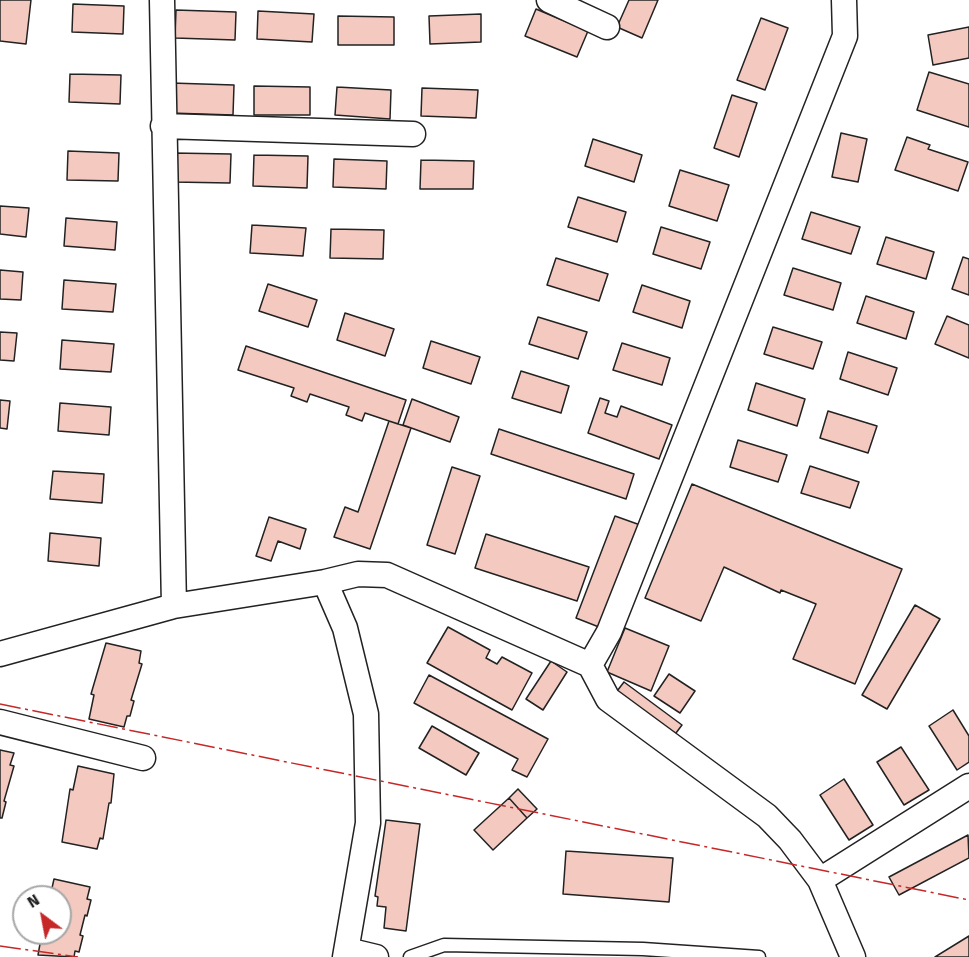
<!DOCTYPE html>
<style>
body{margin:0}
#map{position:relative;width:969px;height:957px;overflow:hidden;background:#fff;font-family:"Fira Sans",sans-serif}
canvas{display:block}
.north{position:absolute;left:12px;top:885px;width:60px;height:60px;box-sizing:border-box;background:#fff;border:2px solid #a7a7a7;border-radius:50%;rotate:328deg;font-size:16px;font-weight:700;line-height:24px;text-align:center;color:#222}
.north::after{content:'';display:block;margin:auto;width:21px;height:27px;background:#c62828;clip-path:polygon(50% 0,100% 100%,50% 72%,0 100%)}
</style>
<div id="map">
<canvas width="969" height="957"></canvas>
<div class="north">N</div>
</div>
<script>
const g = document.querySelector('canvas').getContext('2d');
g.lineJoin = 'round';
function fill(path, color) { g.fillStyle = color; g.fill(path, 'evenodd'); }
const poly = rows => new Path2D(rows.map(r => 'M' + r).join(''));
function stroke(path, color, width, dash) { g.strokeStyle = color; g.lineWidth = width; g.lineCap = dash ? 'butt' : 'round'; g.setLineDash(dash || []); g.stroke(path); }
const building = poly([
 [0,0,31,0,26,44,0,41,0,0],
 [629,0,658,0,642,38,617,27,629,0],
 [73,4,124,6,123,34,72,32,73,4],
 [536,9,588,31,577,57,525,36,536,9],
 [176,10,236,12,235,40,175,38,176,10],
 [258,11,314,14,312,42,257,39,258,11],
 [481,14,481,42,430,44,429,16,481,14],
 [338,16,394,17,394,45,338,45,338,16],
 [761,18,788,28,765,90,737,80,761,18],
 [969,27,969,58,933,65,928,35,969,27],
 [929,72,969,84,969,127,917,110,929,72],
 [70,74,121,75,120,104,69,102,70,74],
 [171,83,234,85,233,115,170,113,171,83],
 [254,86,310,87,310,115,254,115,254,86],
 [337,87,391,90,390,119,335,115,337,87],
 [422,88,478,90,476,118,421,116,422,88],
 [732,95,757,103,739,157,714,148,732,95],
 [841,133,867,139,858,182,832,177,841,133],
 [907,137,930,145,928,149,968,162,958,191,895,170,907,137],
 [593,139,642,155,634,182,585,166,593,139],
 [68,151,119,153,118,181,67,180,68,151],
 [173,153,231,154,230,183,173,182,173,153],
 [254,155,308,156,307,188,253,186,254,155],
 [334,159,387,161,386,189,333,187,334,159],
 [421,160,474,161,473,189,420,189,421,160],
 [680,170,729,185,717,221,669,206,680,170],
 [578,197,626,212,617,242,568,227,578,197],
 [0,206,29,208,26,237,0,234,0,206],
 [811,212,860,227,851,254,802,239,811,212],
 [66,218,117,222,115,250,64,246,66,218],
 [252,225,306,228,303,256,250,253,252,225],
 [661,227,710,242,701,269,653,254,661,227],
 [331,229,384,230,383,259,330,258,331,229],
 [886,237,934,252,926,279,877,264,886,237],
 [963,257,969,259,969,295,952,289,963,257],
 [556,258,608,274,599,301,547,285,556,258],
 [793,268,841,283,833,310,784,295,793,268],
 [0,270,23,272,21,300,0,299,0,270],
 [64,280,116,284,113,312,62,309,64,280],
 [268,284,317,300,308,327,259,311,268,284],
 [642,285,690,301,682,328,633,312,642,285],
 [866,296,914,312,906,339,857,323,866,296],
 [345,313,394,329,385,356,337,340,345,313],
 [947,316,969,325,969,358,935,344,947,316],
 [538,317,587,332,578,359,529,344,538,317],
 [773,327,822,342,813,369,764,354,773,327],
 [0,332,17,333,14,361,0,360,0,332],
 [62,340,114,344,111,372,60,369,62,340],
 [431,341,480,357,471,384,423,368,431,341],
 [622,343,670,358,662,385,613,370,622,343],
 [246,346,406,400,398,424,365,413,362,421,346,415,349,407,310,394,307,402,291,396,294,388,238,370,246,346],
 [848,352,897,368,888,395,840,379,848,352],
 [521,371,569,386,561,413,512,398,521,371],
 [756,383,805,399,797,426,748,410,756,383],
 [600,398,609,401,605,413,617,417,621,406,672,425,659,459,588,433,600,398],
 [412,399,459,417,450,442,403,425,412,399],
 [0,400,10,401,7,429,0,428,0,400],
 [60,403,111,407,109,435,58,431,60,403],
 [828,411,877,426,868,453,820,438,828,411],
 [389,421,411,428,370,549,334,537,345,507,358,512,389,421],
 [499,429,634,474,626,499,491,454,499,429],
 [738,440,787,455,778,482,730,467,738,440],
 [810,466,859,482,850,508,801,493,810,466],
 [452,467,480,476,455,554,427,545,452,467],
 [53,471,104,474,102,503,50,499,53,471],
 [692,484,902,569,855,684,793,659,816,604,781,590,780,593,724,567,701,621,645,598,692,484],
 [615,516,643,526,604,629,576,618,615,516],
 [269,517,306,529,300,549,278,541,271,561,256,556,269,517],
 [50,533,101,538,99,566,48,561,50,533],
 [486,534,589,567,577,601,475,568,486,534],
 [915,605,940,619,887,709,862,695,915,605],
 [448,627,490,650,486,658,497,664,502,657,532,673,512,710,427,663,448,627],
 [625,628,669,646,651,691,607,672,625,628],
 [106,643,141,651,139,663,142,664,131,700,134,701,130,716,127,716,124,727,89,719,94,695,91,694,106,643],
 [551,661,567,672,543,710,526,699,551,661],
 [669,674,695,691,680,713,654,696,669,674],
 [429,675,548,739,527,777,512,770,518,759,414,703,429,675],
 [624,682,682,725,673,737,614,695,624,682],
 [953,710,969,736,969,762,957,770,929,726,953,710],
 [432,726,479,753,466,775,419,748,432,726],
 [901,747,929,790,904,805,877,762,901,747],
 [0,750,14,753,10,765,14,766,4,801,6,802,2,818,0,818,0,750],
 [78,766,114,774,111,803,109,803,103,839,100,838,97,849,62,842,70,789,73,790,78,766],
 [844,779,873,825,849,840,820,795,844,779],
 [518,789,537,809,527,818,509,798,518,789],
 [509,798,527,818,493,850,474,830,509,798],
 [386,820,420,824,406,931,384,928,386,907,377,906,378,897,375,896,386,820],
 [968,835,969,858,899,895,889,877,968,835],
 [566,851,673,858,669,902,563,894,566,851],
 [54,879,90,887,87,899,91,900,87,916,85,915,80,935,83,936,79,952,75,951,74,957,38,955,42,933,60,933,60,897,50,897,54,879],
 [969,936,969,957,935,957,969,936]
]);
const lane = poly([
 [410,957,444,945,643,949,759,957]
]);
const street = poly([
 [162,0,174,606],
 [549,0,607,27],
 [163,126,413,134],
 [325,582,345,628,366,714,368,823,345,957],
 [0,654,174,606,325,582,358,574,387,575,590,665,608,699,767,816,790,840,820,880,853,957],
 [590,665,609,632,845,36,844,0],
 [0,722,143,758],
 [820,880,969,786],
 [347,950,376,957]
]);
const power = poly([
 [0,704,969,900],
 [0,946,78,957]
]);
fill(building, '#f3c9c0');
stroke(building, '#222', 1.5);
stroke(lane, '#222', 15);
stroke(street, '#222', 27);
stroke(lane, '#fff', 12);
stroke(street, '#fff', 24);
stroke(power, '#c62828', 1.5, [21, 4.5, 3, 4.5]);
</script>
